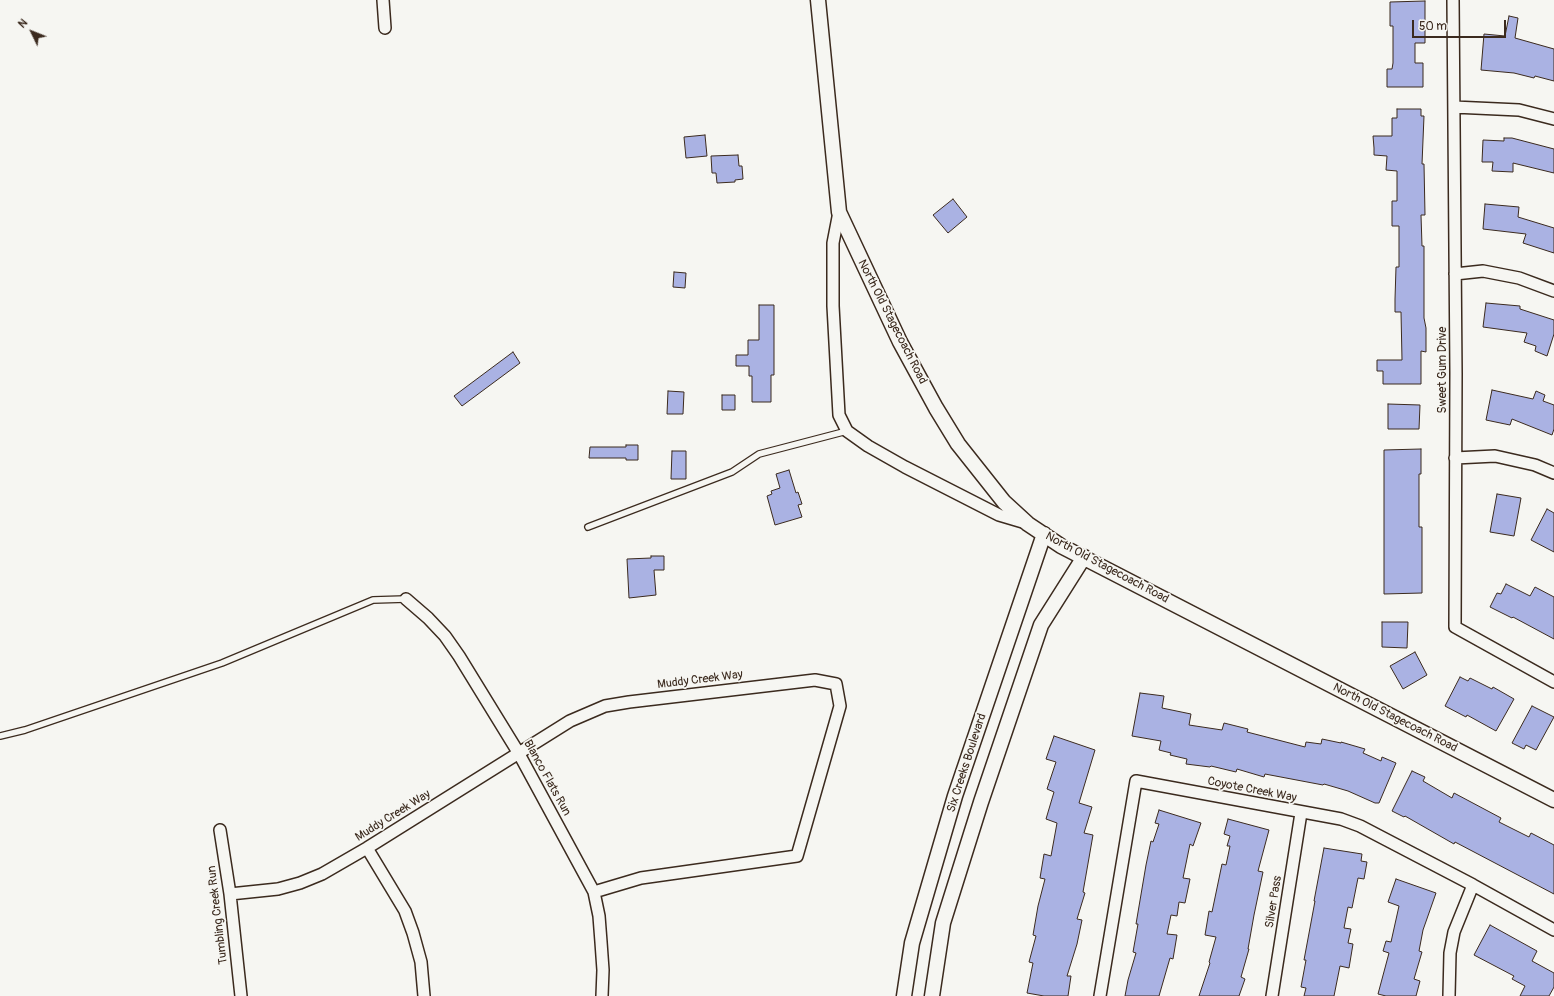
<!DOCTYPE html>
<style>
body{margin:0}
#map{position:relative;width:1554px;height:996px;overflow:hidden;background:#f6f6f2;font-family:Pangolin,sans-serif}
canvas{display:block}
.north{position:absolute;left:12px;top:12px;width:40px;height:40px;-webkit-text-stroke:3px #f6f6f2;paint-order:stroke;rotate:313deg;font-size:11px;font-weight:700;line-height:16px;text-align:center;color:#3b2a1e}
.north::after{content:'';display:block;margin:auto;width:14px;height:18px;background:#3b2a1e;clip-path:polygon(50% 0,100% 100%,50% 72%,0 100%)}
.scale{position:absolute;left:1412px;top:20px;width:94px;height:18px;box-sizing:border-box;border:2px solid #3b2a1e;border-top:0;padding-left:5px;font-size:12px;line-height:14px;white-space:nowrap;color:#3b2a1e;-webkit-text-stroke:3px #f6f6f2;paint-order:stroke}
</style>
<div id="map">
<canvas width="1554" height="996"></canvas>
<div class="north">N</div>
<div class="scale">50 m</div>
</div>
<script>
const g = document.querySelector('canvas').getContext('2d');
g.lineJoin = 'round';
function fill(path, color) { g.fillStyle = color; g.fill(path, 'evenodd'); }
const poly = rows => new Path2D(rows.map(r => 'M' + r).join(''));
function stroke(path, color, width, dash) { g.strokeStyle = color; g.lineWidth = width; g.lineCap = dash ? 'butt' : 'round'; g.setLineDash(dash || []); g.stroke(path); }
function drawText(font, color, halo, rows, align = 'center') {
  g.font = font + ' Pangolin,sans-serif'; g.lineWidth = 3.5; g.setLineDash([]); g.textBaseline = 'middle'; g.strokeStyle = halo; g.fillStyle = color; for (const [text, x, y, turn = 0] of rows) {
    g.save(); g.translate(x, y); g.rotate((+turn || 0) * Math.PI / 180); g.textAlign = isNaN(turn) ? turn : align; if (halo) g.strokeText(text, 0, 0); g.fillText(text, 0, 0); g.restore();
  }
}
const building = poly([
 [1425,1,1425,43,1415,43,1415,63,1423,63,1423,87,1387,87,1387,69,1392,69,1393,63,1393,26,1390,26,1390,2,1425,1],
 [1509,16,1518,18,1515,38,1554,49,1554,81,1535,76,1534,78,1514,73,1481,70,1484,34,1505,36,1509,16],
 [1397,109,1421,109,1421,116,1424,116,1422,164,1424,164,1425,215,1421,215,1422,246,1424,246,1424,318,1426,328,1426,352,1421,351,1421,384,1383,384,1383,371,1377,371,1377,360,1402,360,1401,312,1395,312,1395,299,1396,267,1399,267,1399,226,1392,226,1392,201,1397,201,1397,171,1386,170,1387,156,1374,155,1374,148,1373,136,1392,136,1392,118,1397,118,1397,109],
 [705,135,707,156,686,158,684,137,705,135],
 [1504,138,1512,138,1554,149,1554,173,1513,163,1513,172,1492,171,1493,162,1482,162,1483,140,1504,141,1504,138],
 [738,155,739,166,742,166,743,179,735,180,735,182,717,183,716,173,712,173,711,156,738,155],
 [953,199,967,217,948,233,933,215,953,199],
 [1485,204,1519,207,1518,217,1554,228,1554,253,1523,243,1526,234,1483,229,1485,204],
 [674,272,686,273,685,288,673,287,674,272],
 [1486,303,1520,306,1520,309,1554,320,1554,334,1547,356,1535,351,1536,346,1524,342,1527,333,1483,327,1486,303],
 [759,305,774,305,774,375,771,375,771,402,752,402,752,376,749,376,749,366,736,366,736,355,748,355,748,340,759,340,759,305],
 [513,352,520,363,462,406,454,396,513,352],
 [1492,390,1533,399,1536,391,1545,395,1543,401,1554,405,1554,429,1552,435,1512,419,1510,425,1486,420,1492,390],
 [668,391,684,392,683,414,667,414,668,391],
 [722,395,735,395,735,410,722,410,722,395],
 [1388,404,1420,405,1419,429,1388,429,1388,404],
 [626,445,638,445,638,460,626,460,626,458,589,458,590,447,626,447,626,445],
 [1421,449,1421,474,1419,474,1419,527,1422,527,1422,593,1384,594,1384,450,1421,449],
 [672,451,686,451,686,479,671,479,672,451],
 [789,470,796,493,798,492,802,504,798,505,802,517,775,525,767,496,772,494,771,491,780,488,776,474,789,470],
 [1497,494,1521,498,1514,536,1490,532,1497,494],
 [1547,509,1554,513,1554,552,1531,540,1547,509],
 [651,556,664,556,664,570,654,570,656,595,629,598,627,559,651,558,651,556],
 [1506,584,1530,596,1535,587,1554,597,1554,639,1513,617,1512,618,1490,607,1497,593,1501,594,1506,584],
 [1382,622,1408,622,1407,648,1382,647,1382,622],
 [1415,652,1427,675,1403,689,1390,666,1415,652],
 [1460,677,1468,681,1470,678,1492,689,1493,687,1514,699,1496,731,1467,715,1466,717,1445,706,1460,677],
 [1140,693,1164,696,1162,708,1191,714,1189,725,1222,730,1224,723,1248,729,1247,732,1305,747,1306,742,1321,744,1322,739,1341,743,1341,742,1365,749,1363,753,1381,761,1382,757,1396,763,1379,803,1375,803,1348,791,1324,784,1323,785,1265,774,1264,777,1237,769,1236,772,1211,766,1210,767,1186,764,1187,759,1170,755,1171,753,1159,750,1161,741,1132,736,1140,693],
 [1532,706,1554,717,1536,750,1526,745,1524,749,1512,743,1532,706],
 [1054,736,1095,750,1079,803,1092,807,1084,833,1093,835,1083,892,1085,893,1077,919,1082,920,1077,944,1067,976,1071,976,1068,996,1044,996,1027,993,1033,963,1029,962,1036,936,1033,935,1038,906,1045,879,1040,878,1044,854,1051,856,1057,823,1046,819,1054,792,1047,789,1056,762,1046,759,1054,736],
 [1412,771,1425,777,1423,781,1452,798,1454,793,1501,818,1499,822,1529,837,1531,833,1554,845,1554,894,1455,842,1454,844,1405,816,1404,817,1392,811,1412,771],
 [1159,810,1201,823,1193,846,1190,844,1183,878,1190,879,1185,903,1179,902,1177,916,1171,915,1167,934,1177,935,1173,959,1170,958,1159,996,1125,996,1128,980,1136,953,1133,952,1138,924,1136,924,1146,865,1151,841,1153,842,1159,824,1155,823,1159,810],
 [1228,819,1269,830,1258,871,1263,872,1254,915,1248,949,1249,949,1241,977,1245,979,1239,996,1199,996,1210,963,1209,962,1216,937,1205,935,1209,911,1212,912,1222,864,1226,865,1230,846,1227,846,1230,836,1224,834,1228,819],
 [1324,848,1362,854,1361,861,1367,862,1364,879,1358,878,1352,908,1348,907,1344,928,1351,929,1348,943,1353,944,1349,968,1340,966,1334,996,1304,996,1306,988,1301,987,1306,960,1304,960,1315,901,1314,901,1324,848],
 [1396,879,1436,893,1423,930,1419,951,1422,952,1414,979,1420,981,1416,996,1386,996,1378,994,1389,953,1383,951,1386,941,1391,942,1399,906,1388,902,1396,879],
 [1490,925,1537,951,1532,961,1554,973,1554,987,1549,996,1520,996,1525,986,1512,979,1514,976,1474,955,1490,925]
]);
const service = poly([
 [588,527,732,472,759,454,847,431],
 [0,736,25,730,222,663,373,600,406,599]
]);
const minor = poly([
 [383,0,385,28],
 [1453,0,1456,373,1455,627,1554,682],
 [1454,107,1519,110,1554,119],
 [839,212,833,243,833,306,839,415,847,431,868,446,905,467,999,515,1026,523],
 [1455,274,1483,271,1519,278,1554,291],
 [1455,458,1495,456,1535,465,1554,473],
 [406,599,428,618,445,636,459,656,518,752,594,892,599,916,601,942,603,970,602,996],
 [220,830,230,894,241,996],
 [367,848,405,911,413,933,421,962,424,996],
 [230,894,278,889,300,883,322,874,367,848,570,721,605,706,629,702,815,680,836,684,840,706,797,856,641,878,594,892],
 [1100,996,1136,781,1341,819,1360,826,1473,885,1554,930],
 [1272,996,1301,813],
 [1449,996,1450,953,1454,932,1473,885]
]);
const tertiary = poly([
 [818,0,839,212,900,342,936,408,958,444,1004,502,1028,524,1061,546,1554,800],
 [904,996,912,943,955,796,1044,534],
 [932,996,943,923,981,802,1041,625,1084,557]
]);
const streetNames = [
 ["North Old Stagecoach Road",892,322,63],
 ["Sweet Gum Drive",1443,370,-90],
 ["North Old Stagecoach Road",1107,568,28],
 ["Muddy Creek Way",700,680,-7],
 ["North Old Stagecoach Road",1395,718,27],
 ["Six Creeks Boulevard",967,763,-72],
 ["Blanco Flats Run",547,778,61],
 ["Coyote Creek Way",1252,790,11],
 ["Muddy Creek Way",393,816,-32],
 ["Silver Pass",1274,902,-81],
 ["Tumbling Creek Run",218,915,-97]
];
fill(building, '#aab2e3');
stroke(building, '#3b2a1e', 1);
stroke(service, '#3b2a1e', 8);
stroke(minor, '#3b2a1e', 14);
stroke(tertiary, '#3b2a1e', 17);
stroke(service, '#f6f6f2', 5.5);
stroke(minor, '#f6f6f2', 11);
stroke(tertiary, '#f6f6f2', 14);
drawText('12px', '#3b2a1e', '#f6f6f2', streetNames);
</script>
